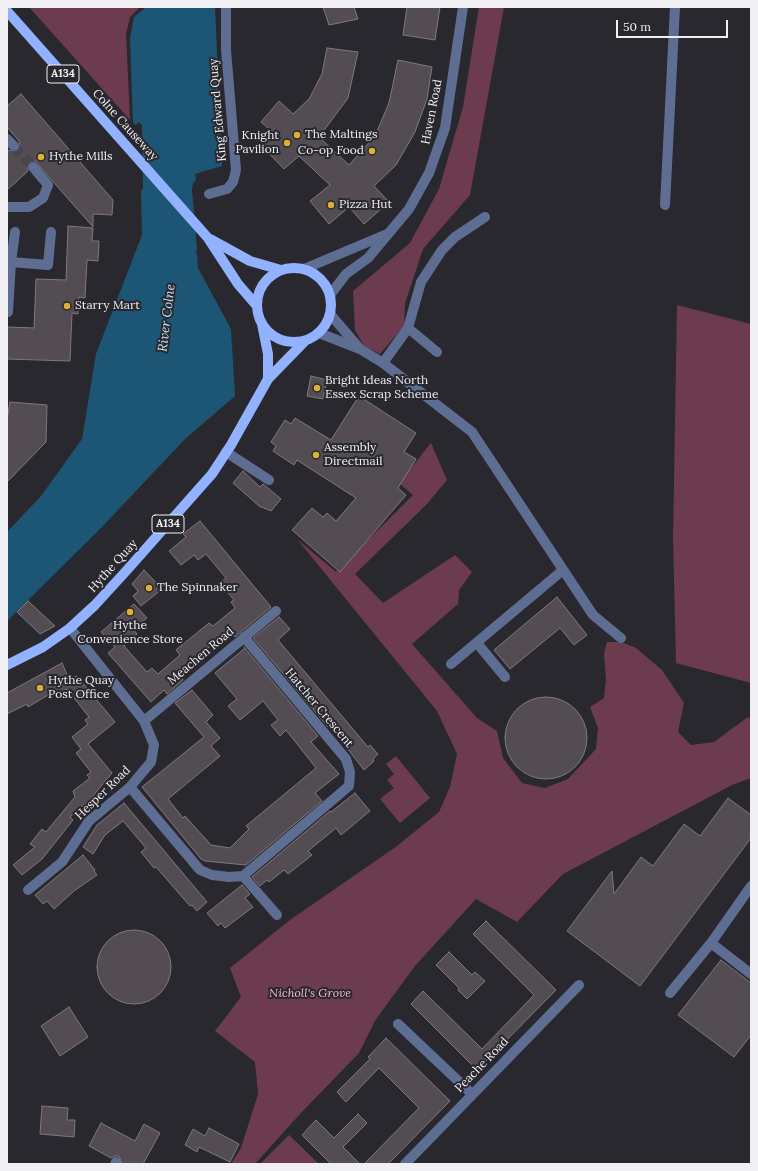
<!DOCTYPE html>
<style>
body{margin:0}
#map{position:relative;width:758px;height:1171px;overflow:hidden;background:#29282e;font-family:Lora,serif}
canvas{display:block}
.frame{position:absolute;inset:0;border:8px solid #f0eff3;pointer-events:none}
.scale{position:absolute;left:616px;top:20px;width:112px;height:18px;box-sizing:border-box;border:2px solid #f0eff3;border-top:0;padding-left:5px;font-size:12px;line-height:14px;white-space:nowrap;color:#f0eff3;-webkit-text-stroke:3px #29282e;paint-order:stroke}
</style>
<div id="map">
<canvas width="758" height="1171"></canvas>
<div class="frame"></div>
<div class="scale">50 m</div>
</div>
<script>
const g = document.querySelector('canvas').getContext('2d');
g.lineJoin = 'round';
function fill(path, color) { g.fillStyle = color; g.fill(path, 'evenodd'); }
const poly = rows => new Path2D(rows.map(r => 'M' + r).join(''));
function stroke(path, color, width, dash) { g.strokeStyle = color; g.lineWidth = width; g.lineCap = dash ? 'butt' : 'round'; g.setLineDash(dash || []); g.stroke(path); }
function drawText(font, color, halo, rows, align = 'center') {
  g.font = font + ' Lora,serif'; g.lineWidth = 4; g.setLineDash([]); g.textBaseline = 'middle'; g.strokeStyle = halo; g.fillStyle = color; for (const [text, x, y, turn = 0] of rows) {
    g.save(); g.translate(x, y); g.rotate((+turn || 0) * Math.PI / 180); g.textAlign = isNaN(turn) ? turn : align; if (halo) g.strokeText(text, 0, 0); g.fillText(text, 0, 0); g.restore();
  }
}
const green = poly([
 [29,7,140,7,130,17,126,34,130,120],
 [479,7,504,7,470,195,423,249,405,303,404,326,380,354,364,346,355,330,353,291,410,243,439,189,463,107],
 [677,305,751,324,751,683,676,663,673,538],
 [431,443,447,480,426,505,355,574,383,603,455,555,472,572,459,590,458,604,412,644,477,718,497,731,503,758,522,783,545,788,568,779,596,749,598,728,590,707,604,698,606,679,604,654,607,642,621,642,636,648,662,670,684,703,678,732,691,745,714,742,748,717,751,718,751,778,732,785,563,874,517,922,476,899,415,966,376,1019,359,1053,300,1114,255,1164,231,1164,241,1148,258,1094,255,1062,215,1031,241,997,230,968,290,920,397,846,439,812,450,787,457,754,437,711,297,539,336,572,413,495,399,483],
 [396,756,430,798,400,823,380,799,394,788,387,780,394,774,386,764],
 [289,1135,319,1164,260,1164]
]);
const water = poly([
 [146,7,215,7,222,166,195,174,196,180,193,183,192,190,197,250,195,252,197,254,198,268,231,329,235,396,185,439,102,527,7,621,7,532,41,496,82,439,96,354,142,235,141,191,143,189,142,125,139,122,135,125,133,122,130,38,134,17]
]);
const building = poly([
 [323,7,354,7,358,19,329,25,323,7],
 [407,7,440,7,435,40,403,35,407,7],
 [327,48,358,52,348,98,319,137,349,165,375,136,389,103,398,60,432,67,427,99,415,132,396,165,374,186,389,202,364,224,349,207,329,224,310,201,330,185,299,156,284,169,261,145,274,133,261,122,279,101,293,114,309,99,322,74,327,48],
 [21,94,113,200,112,215,93,214,93,227,35,161,29,162,27,168,28,171,7,190,7,152,9,150,16,152,20,147,19,141,7,127,7,106,21,94],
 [68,226,93,228,92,241,99,241,98,261,87,260,85,298,79,297,78,314,72,313,70,361,7,359,7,327,34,328,36,279,66,280,68,226],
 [311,376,327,380,323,399,307,396,311,376],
 [359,396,416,433,404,452,416,459,398,488,406,495,340,572,292,530,312,508,323,517,327,513,336,521,356,498,297,460,294,465,273,451,276,446,271,442,285,420,291,424,295,418,331,440,359,396],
 [10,402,47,405,46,442,7,482,7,419,10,402],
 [243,471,260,487,263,484,281,499,271,511,259,506,233,483,243,471],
 [200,521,271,607,235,637,229,630,181,671,183,674,180,676,183,680,167,694,164,690,151,702,108,653,115,647,101,632,134,604,147,618,133,629,137,634,124,646,147,672,152,668,158,674,180,655,176,650,209,623,213,626,235,608,231,602,234,600,220,583,226,578,206,554,198,560,194,555,181,565,169,551,186,537,183,534,200,521],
 [144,570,162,589,141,606,133,596,138,591,132,584,144,570],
 [557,597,587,635,574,645,560,628,510,669,494,650,557,597],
 [28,601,55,626,40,634,17,612,28,601],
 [279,617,290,629,278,640,368,747,370,745,378,754,373,759,374,761,364,770,330,726,328,727,253,638,279,617],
 [244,647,318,736,311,742,339,774,315,793,322,801,246,865,205,861,201,859,142,787,204,737,175,703,192,690,213,715,206,722,220,738,211,746,220,756,168,799,183,818,185,816,211,845,230,848,249,829,246,826,316,768,286,730,280,736,271,725,278,720,263,701,240,720,228,706,237,699,215,673,245,648,244,647],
 [62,663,69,679,77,676,115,722,88,744,112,773,88,802,70,817,73,820,42,859,22,875,13,865,35,847,30,844,42,829,46,832,75,797,73,791,90,778,87,775,91,772,76,753,81,749,72,737,88,724,85,720,89,717,67,689,56,695,53,692,28,707,27,704,7,714,7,693,62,663],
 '505 738a41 41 0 1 1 82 0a41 41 0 1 1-82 0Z',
 [355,793,370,811,341,835,336,828,308,851,312,855,288,874,284,870,269,882,267,880,260,886,252,877,330,811,331,812,355,793],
 [728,798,751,815,751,838,640,986,567,931,612,871,614,894,641,857,653,866,684,824,700,836,728,798],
 [124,803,207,902,197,911,192,905,190,906,156,867,154,868,141,852,146,848,123,821,105,835,93,854,83,847,97,825,124,803],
 [83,855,95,870,94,871,97,875,74,891,54,909,47,901,43,904,35,895,83,855],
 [242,885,250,894,245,898,253,907,225,928,221,923,218,926,207,913,242,885],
 [486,921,556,990,477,1070,411,1004,423,991,482,1049,534,995,473,934,486,921],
 '97 967a37 37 0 1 1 74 0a37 37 0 1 1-74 0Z',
 [449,952,472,975,475,972,485,981,467,999,458,990,459,988,436,965,449,952],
 [721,960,751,983,751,1035,734,1057,678,1015,721,960],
 [69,1007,88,1037,60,1056,41,1026,69,1007],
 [386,1038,450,1101,388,1164,364,1164,419,1108,379,1068,346,1102,337,1092,370,1059,368,1057,386,1038],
 [42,1106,68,1108,67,1120,75,1120,74,1137,40,1134,42,1106],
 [358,1114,367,1123,343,1147,360,1164,331,1164,302,1135,316,1120,334,1138,358,1114],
 [101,1123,135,1141,144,1124,160,1133,143,1164,122,1164,119,1156,115,1156,111,1158,89,1146,101,1123],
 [209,1128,239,1144,230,1162,199,1147,197,1152,185,1145,193,1129,205,1136,209,1128]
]);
const minorTunnel = poly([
 [14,146,33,167]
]);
const minor = poly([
 [7,139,14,146],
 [209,194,227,189,233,182,236,170,226,50,226,7],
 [665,205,675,7],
 [7,207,29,207,43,198,48,185,33,167],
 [15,232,11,262,48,265,51,232],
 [7,262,11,262,8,312],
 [304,269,387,234],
 [330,295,346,274,368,258,409,209,429,173,445,128,463,7],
 [330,314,360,349],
 [408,328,437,352],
 [319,333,360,349,383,363,472,432,593,615,621,638],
 [383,363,408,328,421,282,442,250,455,237,485,217],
 [226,452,269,480],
 [477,643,505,677],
 [451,664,563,570],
 [144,721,276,611],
 [130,787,200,870,212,875,229,877,243,876,349,786,350,772,346,759,244,637],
 [243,876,277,915],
 [28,890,62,862,89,821,130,787,151,762,154,745,144,721,70,628],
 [711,943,751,886],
 [670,993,711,943,751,974],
 [398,1024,472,1094],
 [115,1164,116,1162],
 [405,1164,579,985]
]);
const major = poly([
 [7,11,208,238,238,284,257,306],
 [210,239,250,261,281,270],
 '257 305a37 37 0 1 1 74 0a37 37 0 1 1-74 0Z',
 [262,324,268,354,268,379],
 [7,665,43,647,70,628,95,605,127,570,212,474,231,445,268,379,304,342]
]);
const markers = [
 [297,135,4,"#ddb133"],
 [287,143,4,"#ddb133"],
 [372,151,4,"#ddb133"],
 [41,157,4,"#ddb133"],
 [331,205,4,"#ddb133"],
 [67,306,4,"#ddb133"],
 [317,388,4,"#ddb133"],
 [316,455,4,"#ddb133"],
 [149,588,4,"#ddb133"],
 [130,612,4,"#ddb133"],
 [40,688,4,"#ddb133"]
];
const shields = [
 [63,74,32],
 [168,524,32]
];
const shieldNames = [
 ["A134",63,74],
 ["A134",168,524]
];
const streetNames = [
 ["King Edward Quay",218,110,-95],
 ["Haven Road",432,112,-79],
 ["Colne Causeway",125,125,48],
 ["Hythe Quay",113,566,-48],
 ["Meachen Road",201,656,-40],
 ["Hatcher Crescent",319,708,50],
 ["Hesper Road",103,793,-44],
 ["Peache Road",482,1065,-46]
];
const poiNames = [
 ["The Maltings",305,135],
 ["Knight",279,136,"right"],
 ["Pavilion",279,150,"right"],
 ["Co-op Food",364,151,"right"],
 ["Hythe Mills",49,157],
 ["Pizza Hut",339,205],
 ["Starry Mart",75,306],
 ["Bright Ideas North",325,381],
 ["Essex Scrap Scheme",325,395],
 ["Assembly",324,448],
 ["Directmail",324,462],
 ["The Spinnaker",157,588],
 ["Hythe",130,626,"center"],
 ["Convenience Store",130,640,"center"],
 ["Hythe Quay",48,681],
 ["Post Office",48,695]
];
const parkNames = [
 ["Nicholl's Grove",310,994]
];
const waterNames = [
 ["River Colne",167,318,-83]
];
fill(green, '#6c3c4e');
fill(water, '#1d5674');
fill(building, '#534d53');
stroke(building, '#7f797f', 1);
stroke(minorTunnel, '#47464c', 10, [10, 5]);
stroke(minor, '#5e6e93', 10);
stroke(major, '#92b2ff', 10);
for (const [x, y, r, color] of markers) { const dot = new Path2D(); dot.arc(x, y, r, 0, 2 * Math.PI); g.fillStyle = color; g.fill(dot); stroke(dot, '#29282e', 1.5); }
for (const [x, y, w] of shields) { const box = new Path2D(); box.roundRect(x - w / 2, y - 9, w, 18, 3); g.fillStyle = '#29282e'; g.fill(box); stroke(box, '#f0eff3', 1); }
drawText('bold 11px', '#f0eff3', null, shieldNames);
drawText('12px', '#f0eff3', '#29282e', streetNames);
drawText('12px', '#f0eff3', '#29282e', poiNames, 'left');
drawText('italic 12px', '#fcb7ce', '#29282e', parkNames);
drawText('italic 13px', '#c5e4f7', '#29282e', waterNames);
</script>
